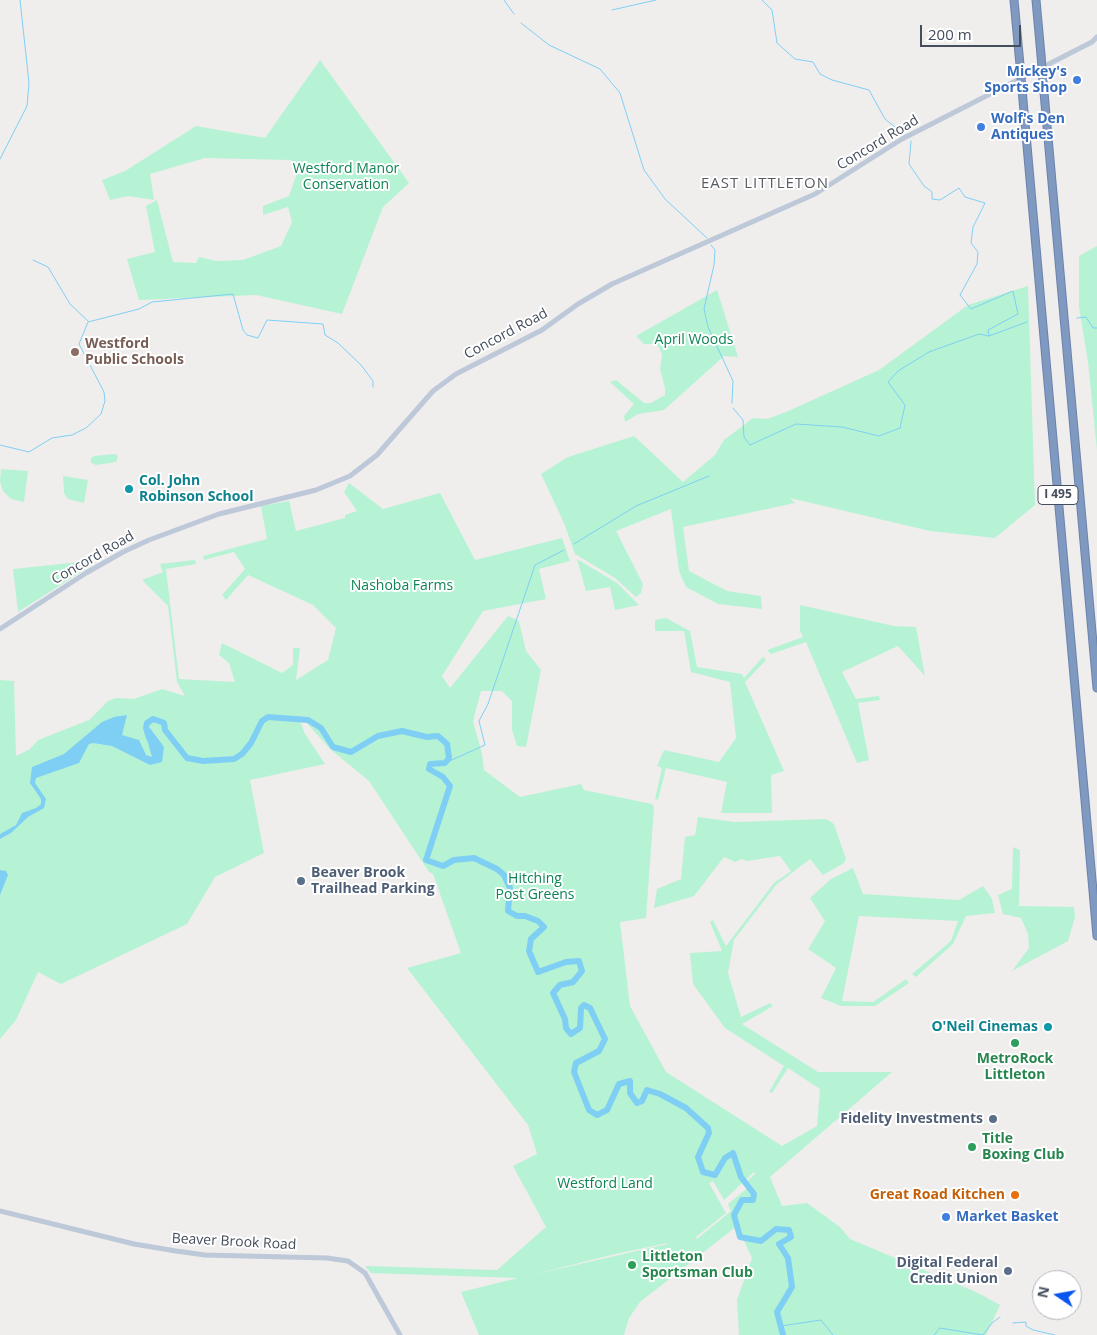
<!DOCTYPE html>
<style>
body{margin:0}
#map{position:relative;width:1097px;height:1335px;overflow:hidden;background:#f0eded;font-family:"Open Sans",sans-serif}
canvas{display:block}
.north{position:absolute;left:1032px;top:1270px;width:50px;height:50px;box-sizing:border-box;background:#fff;border:1px solid #b4b8be;border-radius:50%;rotate:282deg;font-size:14px;font-weight:700;line-height:20px;text-align:center;color:#444e5c}
.north::after{content:'';display:block;margin:auto;width:18px;height:22px;background:#0855ef;clip-path:polygon(50% 0,100% 100%,50% 72%,0 100%)}
.scale{position:absolute;left:920px;top:25px;width:101px;height:22px;box-sizing:border-box;border:2px solid #444e5c;border-top:0;padding-left:6px;font-size:15px;line-height:18px;white-space:nowrap;color:#444e5c;-webkit-text-stroke:4px #fff;paint-order:stroke}
</style>
<div id="map">
<canvas width="1097" height="1335"></canvas>
<div class="north">N</div>
<div class="scale">200 m</div>
</div>
<script>
const g = document.querySelector('canvas').getContext('2d');
g.lineJoin = 'round';
function fill(path, color) { g.fillStyle = color; g.fill(path, 'evenodd'); }
const poly = rows => new Path2D(rows.map(r => 'M' + r).join(''));
function stroke(path, color, width, dash) { g.strokeStyle = color; g.lineWidth = width; g.lineCap = dash ? 'butt' : 'round'; g.setLineDash(dash || []); g.stroke(path); }
function drawText(font, color, halo, rows, align = 'center') {
  g.font = font + ' "Open Sans",sans-serif'; g.lineWidth = 4; g.setLineDash([]); g.textBaseline = 'middle'; g.strokeStyle = halo; g.fillStyle = color; for (const [text, x, y, turn = 0] of rows) {
    g.save(); g.translate(x, y); g.rotate((+turn || 0) * Math.PI / 180); g.textAlign = isNaN(turn) ? turn : align; if (halo) g.strokeText(text, 0, 0); g.fillText(text, 0, 0); g.restore();
  }
}
const green = poly([
 [320,60,409,183,383,207,342,314,256,295,139,300,127,259,155,252,146,206,157,200,173,262,196,263,199,257,216,261,243,260,281,246,292,222,288,207,263,215,263,206,289,196,299,168,290,160,205,158,150,174,154,200,128,196,110,200,102,180,125,171,196,126,265,138],
 [1097,246,1097,450,1088,362,1079,307,1079,256],
 [1028,286,1035,505,995,538,930,531,790,498,795,503,683,527,689,571,727,591,761,596,762,609,718,604,686,587,679,571,671,509,616,531,643,584,641,593,636,597,615,578,575,554,564,523,541,474,568,457,634,436,683,482,715,455,724,440,753,418,767,419,786,412,879,370,968,305],
 [717,290,738,357,724,356,664,410,638,414,625,422,624,416,634,404,610,382,616,380,644,403,651,403,665,395,665,388,660,369,662,355,659,347,653,344,644,344,636,336],
 [115,454,118,456,116,462,96,465,91,463,91,458,94,456],
 [1,469,28,471,24,502,11,499,3,491,0,481],
 [63,476,88,480,84,503,68,499,64,493],
 [349,483,383,509,440,493,475,560,562,538,570,561,539,569,546,599,483,611,442,676,450,688,508,616,519,621,526,651,541,670,526,747,517,746,512,730,512,701,502,691,481,691,473,721,482,754,484,770,520,797,581,784,584,790,652,804,654,808,646,918,620,922,630,1006,666,1072,782,1146,817,1126,820,1089,788,1068,772,1093,769,1092,784,1066,725,1028,693,984,690,953,722,951,710,922,713,920,726,946,774,883,791,871,780,856,747,861,742,859,735,862,724,857,694,896,654,908,657,889,681,879,685,837,695,835,698,817,735,822,826,819,834,824,846,859,844,863,823,875,810,859,776,885,734,940,728,973,741,1017,770,1003,773,1006,742,1024,818,1072,892,1072,770,1177,782,1206,807,1203,840,1227,850,1239,976,1292,1000,1305,986,1335,739,1335,737,1300,752,1258,737,1226,640,1302,629,1318,624,1335,479,1335,461,1292,518,1278,371,1273,365,1266,497,1270,546,1227,513,1166,537,1154,528,1125,407,968,461,953,433,874,429,872,369,781,330,749,305,721,300,721,305,734,325,764,250,780,264,853,215,877,187,924,61,984,38,972,16,1020,0,1039,0,680,14,681,16,756,30,749,38,740,89,720,108,701,116,698,134,699,162,689,185,696,177,682,168,606,142,580,163,572,160,564,195,560,196,564,166,569,179,679,235,682,229,663,219,655,222,643,282,673,293,665,293,648,300,648,296,680,328,660,336,628,313,605,248,575,226,600,222,595,245,569,234,552,204,560,203,556,267,539,261,506,289,501,296,531,345,518,345,515,357,511,344,492],
 [754,1172,755,1174,747,1181,750,1186,728,1204,731,1211,697,1239,696,1237,726,1213,709,1183,713,1181,724,1200],
 [667,1243,667,1244,532,1275,611,1255],
 [577,559,617,583,639,605,615,610,610,587,586,591],
 [90,561,92,565,18,612,13,569],
 [800,605,894,626,916,627,925,676,898,646,842,672,856,699,879,696,880,700,858,703,869,760,857,763,806,642,771,654,767,650,803,637,800,631],
 [666,618,690,631,697,667,742,674,744,678,763,657,766,660,745,682,784,771,771,775,772,813,721,813,727,782,666,768,658,800,655,799,662,768,657,766,664,750,719,762,736,738,730,682,691,672,684,631,655,631,655,620],
 [1013,847,1020,850,1019,906,1074,907,1075,917,1068,941,1012,971,1029,948,1028,934,1021,918,1003,914,998,895,1012,889],
 [853,868,863,894,959,900,983,886,992,899,995,913,966,916,953,944,916,977,912,974,951,941,958,921,859,916,842,1001,873,1002,906,979,909,983,875,1006,841,1006,821,998,836,968,808,949,825,921,810,898,831,879]
]);
const water = poly([
 [127,715,122,735,139,740,146,755,152,757,145,732,150,728,164,747,162,762,150,765,112,746,93,743,89,744,79,763,36,778,35,783,46,799,44,808,28,817,11,833,0,839,0,834,16,825,22,813,36,808,41,804,41,799,30,783,32,767,64,754,102,722,114,717],
 [0,870,6,871,8,875,0,895]
]);
const stream = poly([
 [504,0,514,14],
 [762,0,772,10,777,43,795,59,813,62,820,74,832,80,869,90,885,119,904,134],
 [612,10,656,0],
 [521,23,549,45,600,69,620,93,644,170,665,199,707,238],
 [911,141,909,164,924,186,932,192,932,199,940,200,959,188,965,197,985,203,973,227,971,243,978,252,977,264,960,295,971,309,1013,291,1018,314,988,330,989,336],
 [0,159,27,106,29,83,20,0],
 [711,245,715,250,714,265,704,309,708,327,733,381,732,403],
 [33,260,48,267,70,304,88,321],
 [1077,318,1086,317,1093,328,1097,328],
 [733,408,743,420,744,437,750,445,796,424,842,427,879,436,900,428,905,405,888,382,898,371,929,352,979,334,989,336,1027,322],
 [0,445,29,452,52,438,72,435,86,428,101,414,105,401,104,392,79,344,88,322,139,309,152,302,233,294,243,330,247,335,258,338,267,320,323,324,325,335,338,343,361,365,373,381,373,387],
 [574,544,636,506,709,476],
 [445,763,485,745,479,721,488,704,535,565,564,550],
 [1013,1323,1026,1322,1026,1326,1033,1330,1055,1335],
 [781,1326,821,1320,833,1335],
 [934,1335,940,1328,983,1335,992,1323,1000,1317]
]);
const river = poly([
 [149,738,146,728,147,723,153,719,159,721,164,723,165,730,187,758,203,761,234,759,242,754,251,743,262,721,268,717,308,720,321,728,333,747,351,752,378,736,402,731,427,737,438,736,447,744,449,758,445,763,430,764,429,769,443,777,450,786,426,860,443,866,454,860,474,858,497,869,504,875,510,888,508,911,517,916,525,916,538,921,544,927,531,939,529,951,538,972,566,962,579,961,582,971,573,982,560,985,553,993,565,1019,566,1028,571,1034,580,1028,581,1008,584,1005,590,1008,605,1039,599,1051,576,1063,574,1072,589,1110,597,1115,607,1110,619,1084,630,1081,630,1093,637,1103,642,1101,647,1090,660,1094,686,1108,708,1128,709,1133,698,1157,703,1172,715,1175,725,1158,733,1153,741,1177,754,1194,753,1200,742,1200,734,1215,740,1237,761,1241,776,1229,789,1230,791,1237,779,1244,788,1258,792,1287,777,1312,783,1335]
]);
const secondary = poly([
 [0,629,86,573,123,552,149,540,219,514,316,490,350,476,377,455,433,391,456,374,542,330,578,304,612,284,815,194,902,139,1092,42,1097,37],
 [0,1211,134,1244,176,1251,205,1255,327,1258,348,1261,365,1273,400,1335]
]);
const highway = poly([
 [1014,0,1020,65],
 [1036,0,1041,55],
 [1043,81,1097,688],
 [1022,89,1097,936]
]);
const highwayBridge = poly([
 [1041,55,1043,81],
 [1020,65,1022,89]
]);
const markers = [
 [1077,80,5,"#3f7fe0"],
 [981,127,5,"#3f7fe0"],
 [75,352,5,"#8d6e63"],
 [129,489,5,"#0f9aa8"],
 [301,881,5,"#5c6f8a"],
 [1048,1027,5,"#0f9aa8"],
 [1015,1043,5,"#2e9e5b"],
 [993,1119,5,"#5c6f8a"],
 [972,1147,5,"#2e9e5b"],
 [1015,1195,5,"#e8710a"],
 [946,1217,5,"#3f7fe0"],
 [632,1265,5,"#2e9e5b"],
 [1008,1271,5,"#5c6f8a"]
];
const shields = [
 [1058,495,40]
];
const shieldNames = [
 ["I 495",1058,495]
];
const shopNames = [
 ["Mickey's",1067,72,"right"],
 ["Sports Shop",1067,88,"right"],
 ["Wolf's Den",991,119],
 ["Antiques",991,135],
 ["Market Basket",956,1217]
];
const streetNames = [
 ["Concord Road",878,143,-31],
 ["Concord Road",506,334,-28],
 ["Concord Road",93,558,-30],
 ["Beaver Brook Road",234,1242,3]
];
const parkNames = [
 ["Westford Manor",346,169],
 ["Conservation",346,185],
 ["April Woods",694,340],
 ["Nashoba Farms",402,586],
 ["Hitching",535,879],
 ["Post Greens",535,895],
 ["Westford Land",605,1184]
];
const educationNames = [
 ["Westford",85,344],
 ["Public Schools",85,360]
];
const cultureNames = [
 ["Col. John",139,481],
 ["Robinson School",139,497],
 ["O'Neil Cinemas",1038,1027,"right"]
];
const serviceNames = [
 ["Beaver Brook",311,873,"left"],
 ["Trailhead Parking",311,889,"left"],
 ["Fidelity Investments",983,1119],
 ["Digital Federal",998,1263],
 ["Credit Union",998,1279]
];
const leisureNames = [
 ["MetroRock",1015,1059,"center"],
 ["Littleton",1015,1075,"center"],
 ["Title",982,1139],
 ["Boxing Club",982,1155],
 ["Littleton",642,1257],
 ["Sportsman Club",642,1273]
];
const foodNames = [
 ["Great Road Kitchen",1005,1195]
];
const neighbourhoodNames = [
 ["EAST LITTLETON",765,184]
];
fill(green, '#b6f3d4');
fill(water, '#7fcff4');
stroke(stream, '#7fcff4', 1);
stroke(river, '#7fcff4', 6);
stroke(highway, '#6b84ad', 9);
stroke(secondary, '#bdc8d8', 5);
stroke(highway, '#8099c1', 7);
stroke(highwayBridge, '#6b84ad', 9, []);
stroke(highwayBridge, '#8099c1', 7);
for (const [x, y, r, color] of markers) { const dot = new Path2D(); dot.arc(x, y, r, 0, 2 * Math.PI); g.fillStyle = color; g.fill(dot); stroke(dot, '#fff', 2); }
for (const [x, y, w] of shields) { const box = new Path2D(); box.roundRect(x - w / 2, y - 9.5, w, 19, 4); g.fillStyle = '#fff'; g.fill(box); stroke(box, '#444e5c', 1); }
drawText('bold 12px', '#444e5c', null, shieldNames);
drawText('bold 14px', '#366cbe', '#fff', shopNames, 'left');
drawText('14px', '#444e5c', '#fff', streetNames);
drawText('14px', '#0e8455', '#fff', parkNames);
drawText('bold 14px', '#785e54', '#fff', educationNames, 'left');
drawText('bold 14px', '#0d838f', '#fff', cultureNames, 'left');
drawText('bold 14px', '#4e5e75', '#fff', serviceNames, 'right');
drawText('bold 14px', '#27864d', '#fff', leisureNames, 'left');
drawText('bold 14px', '#c56008', '#fff', foodNames, 'right');
g.letterSpacing = '1px';
drawText('15px', '#595c63', '#fff', neighbourhoodNames);
g.letterSpacing = '0px';
</script>
